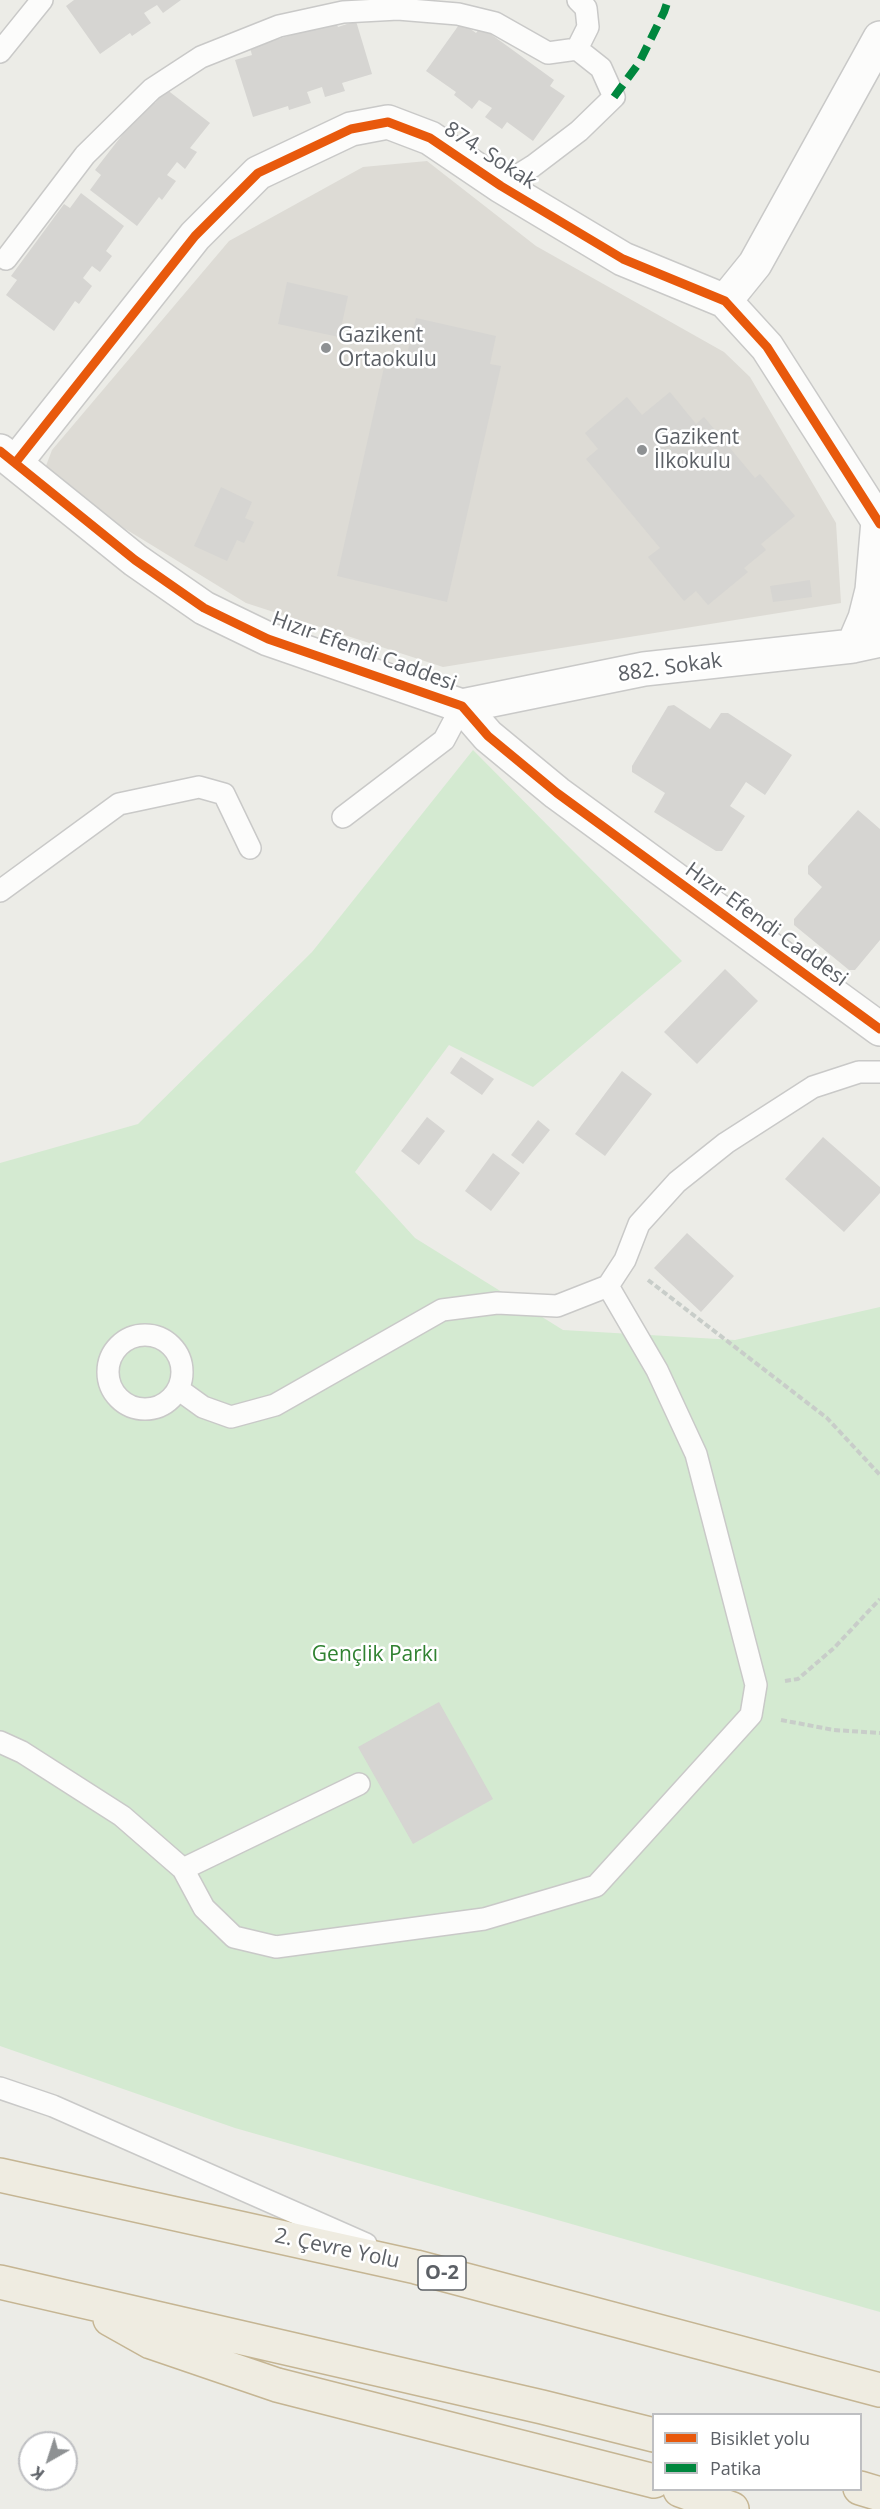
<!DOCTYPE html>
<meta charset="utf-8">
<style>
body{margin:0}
#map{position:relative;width:880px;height:2509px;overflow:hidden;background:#ecece7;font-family:"Open Sans",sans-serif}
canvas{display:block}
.legend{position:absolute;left:652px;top:2413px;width:210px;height:78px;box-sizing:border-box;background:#fff;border:2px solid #bebfc2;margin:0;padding:8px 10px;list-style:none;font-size:18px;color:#5c6066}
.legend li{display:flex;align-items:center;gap:12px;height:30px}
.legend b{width:30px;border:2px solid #bebfc2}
.north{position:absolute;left:18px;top:2431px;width:60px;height:60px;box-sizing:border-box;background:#fff;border:2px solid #bebfc2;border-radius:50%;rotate:219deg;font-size:16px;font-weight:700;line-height:24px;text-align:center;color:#5c6066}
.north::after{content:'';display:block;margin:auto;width:21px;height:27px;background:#8e9193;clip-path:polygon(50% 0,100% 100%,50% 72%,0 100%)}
</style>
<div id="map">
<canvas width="880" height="2509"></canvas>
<ul class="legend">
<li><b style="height:8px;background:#e8590c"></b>Bisiklet yolu</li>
<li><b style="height:8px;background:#00873e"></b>Patika</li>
</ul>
<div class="north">K</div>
</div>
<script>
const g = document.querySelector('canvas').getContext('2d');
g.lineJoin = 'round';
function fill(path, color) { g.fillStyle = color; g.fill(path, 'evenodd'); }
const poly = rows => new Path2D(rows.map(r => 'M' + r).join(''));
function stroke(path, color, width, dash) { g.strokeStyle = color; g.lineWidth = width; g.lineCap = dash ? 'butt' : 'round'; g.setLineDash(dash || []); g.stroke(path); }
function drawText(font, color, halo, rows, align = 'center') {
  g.font = font + ' "Open Sans",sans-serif'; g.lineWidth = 5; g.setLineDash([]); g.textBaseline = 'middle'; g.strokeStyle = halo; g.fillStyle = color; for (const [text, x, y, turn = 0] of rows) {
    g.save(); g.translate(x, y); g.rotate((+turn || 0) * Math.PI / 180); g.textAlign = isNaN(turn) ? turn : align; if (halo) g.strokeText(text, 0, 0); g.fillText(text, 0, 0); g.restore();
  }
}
const education = poly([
 [427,161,536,246,724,352,750,377,836,523,841,603,443,667,246,603,57,487,44,471,52,450,229,241,363,167]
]);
const green = poly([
 [473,750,682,961,533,1087,449,1045,355,1172,415,1238,563,1330,735,1340,880,1307,880,2312,235,2128,0,2046,0,1163,138,1124,312,952]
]);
const building = poly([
 [74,0,181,0,163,13,157,5,144,13,151,23,132,36,130,33,100,54,66,6],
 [335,21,338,27,356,21,372,74,342,83,345,91,325,97,322,87,307,92,311,103,289,110,288,106,253,117,235,60,252,55,250,48],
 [461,22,476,33,481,27,554,80,550,86,565,96,533,141,507,122,502,129,485,117,492,108,479,100,472,109,454,95,456,92,426,71],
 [166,89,210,123,190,148,197,152,185,169,177,162,167,175,176,181,162,200,159,197,137,226,90,190,101,175,95,170,150,99,155,103],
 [81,193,124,226,106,251,112,256,100,272,92,266,83,278,92,286,79,304,75,301,54,331,6,295,17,280,11,276,64,204,70,208],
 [287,282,348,296,339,337,278,324],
 [416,318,496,336,490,364,501,366,447,602,337,576,387,354,406,358],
 [670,392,696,424,704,417,755,478,760,474,795,516,761,544,766,550,744,568,748,572,708,605,696,591,684,601,648,557,660,548,586,459,598,449,585,433,627,397,642,415],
 [221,487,252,502,245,518,254,522,244,543,237,540,227,561,194,546],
 [810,580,812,597,773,602,770,586],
 [674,705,710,729,721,713,728,713,792,755,765,795,746,782,730,806,745,816,722,851,716,851,654,812,665,793,632,772,632,766,668,706],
 [858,810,880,829,880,940,855,970,849,970,794,925,794,919,822,887,808,874,808,866],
 [725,969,758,1001,697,1064,664,1032],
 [461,1057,494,1079,482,1095,450,1073],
 [622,1071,652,1094,605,1156,575,1134],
 [427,1117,445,1131,419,1165,401,1151],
 [538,1120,550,1130,523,1164,511,1155],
 [823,1137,880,1187,880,1193,844,1232,785,1179],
 [493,1153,520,1173,491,1211,465,1191],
 [687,1233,734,1276,701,1312,654,1268],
 [439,1702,493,1799,413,1844,358,1747]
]);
const path = poly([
 [648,1280,827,1418,880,1475],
 [785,1681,798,1679,834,1648,880,1599],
 [781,1720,834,1730,880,1733]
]);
const service = poly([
 [577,49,588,27,586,8,578,0],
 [0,52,42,0],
 [6,259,85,155,152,89,201,57,279,26,343,12,398,9,458,14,495,23,548,53,577,49,601,68,614,97,579,131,533,166,501,186],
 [343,817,444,740,462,706],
 [0,891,119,804,199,787,224,794,250,848],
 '108 1372a37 37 0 1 1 74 0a37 37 0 1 1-74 0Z',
 [178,1389,203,1407,231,1417,275,1405,442,1310,497,1303,557,1306,608,1286,625,1260,639,1224,677,1182,726,1143,813,1087,859,1072,880,1072],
 [0,1742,22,1752,122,1816,183,1869,204,1908,234,1937,276,1947,484,1919,596,1886,751,1715,756,1685,696,1454,657,1370,608,1286],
 [183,1869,359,1784],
 [0,2088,53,2106,366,2244]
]);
const minor = poly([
 [725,301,755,264,880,38],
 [16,462,195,236,258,173,351,129,388,122,430,138,501,186,623,259,725,301,767,347,880,524],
 [853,646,865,618,872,590,878,521],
 [462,706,644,669,853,646,880,640]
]);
const tertiary = poly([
 [0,451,135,560,204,608,268,639,462,706,488,736,557,793,880,1029]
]);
const motorway = poly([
 [0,2175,416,2267,880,2390],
 [0,2282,542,2407,654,2435],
 [110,2319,151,2342,277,2385,654,2481],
 [860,2488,880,2494],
 [680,2490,732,2509]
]);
const quiet = poly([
 [614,97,639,63,664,12,668,0]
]);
const cycleway = poly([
 [0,451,135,560,204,608,268,639,462,706,488,736,557,793,880,1029],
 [16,462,195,236,258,173,351,129,388,122,430,138,501,186,623,259,725,301,767,347,880,524]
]);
const markers = [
 [326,348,6,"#8e9193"],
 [642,450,6,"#8e9193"]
];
const shields = [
 [442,2273,48]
];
const shieldNames = [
 ["O-2",442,2273]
];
const streetNames = [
 ["874. Sokak",490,156,33],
 ["Hızır Efendi Caddesi",364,652,20],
 ["882. Sokak",670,668,-8],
 ["Hızır Efendi Caddesi",766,925,36],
 ["2. Çevre Yolu",337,2249,12]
];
const poiNames = [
 ["Gazikent",338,336],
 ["Ortaokulu",338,360],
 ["Gazikent",654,438],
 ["İlkokulu",654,462]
];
const parkNames = [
 ["Gençlik Parkı",375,1655]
];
fill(education, '#dddbd5');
fill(green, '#d4ead1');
fill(building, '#d6d5d2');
stroke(service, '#c9c9c8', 24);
stroke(minor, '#c9c9c8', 36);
stroke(tertiary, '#c9c9c8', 36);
stroke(motorway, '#c5b593', 36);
stroke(path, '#c8cdc9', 4, [6, 3]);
stroke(service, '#fcfcfb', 21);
stroke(minor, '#fcfcfb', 33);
stroke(tertiary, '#fcfcfb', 33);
stroke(motorway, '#efece1', 33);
stroke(quiet, '#00873e', 8, [15, 8]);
stroke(cycleway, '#e8590c', 9);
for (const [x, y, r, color] of markers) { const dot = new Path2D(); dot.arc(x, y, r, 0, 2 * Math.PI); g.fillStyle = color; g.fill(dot); stroke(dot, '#fff', 2); }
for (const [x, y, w] of shields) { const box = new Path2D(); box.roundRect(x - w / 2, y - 17, w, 34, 4.5); g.fillStyle = '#fff'; g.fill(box); stroke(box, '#5c6066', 1.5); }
drawText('bold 20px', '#5c6066', null, shieldNames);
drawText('21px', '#5c6066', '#fff', streetNames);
drawText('21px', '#5c6066', '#fff', poiNames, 'left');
drawText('21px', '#308231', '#fff', parkNames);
</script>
